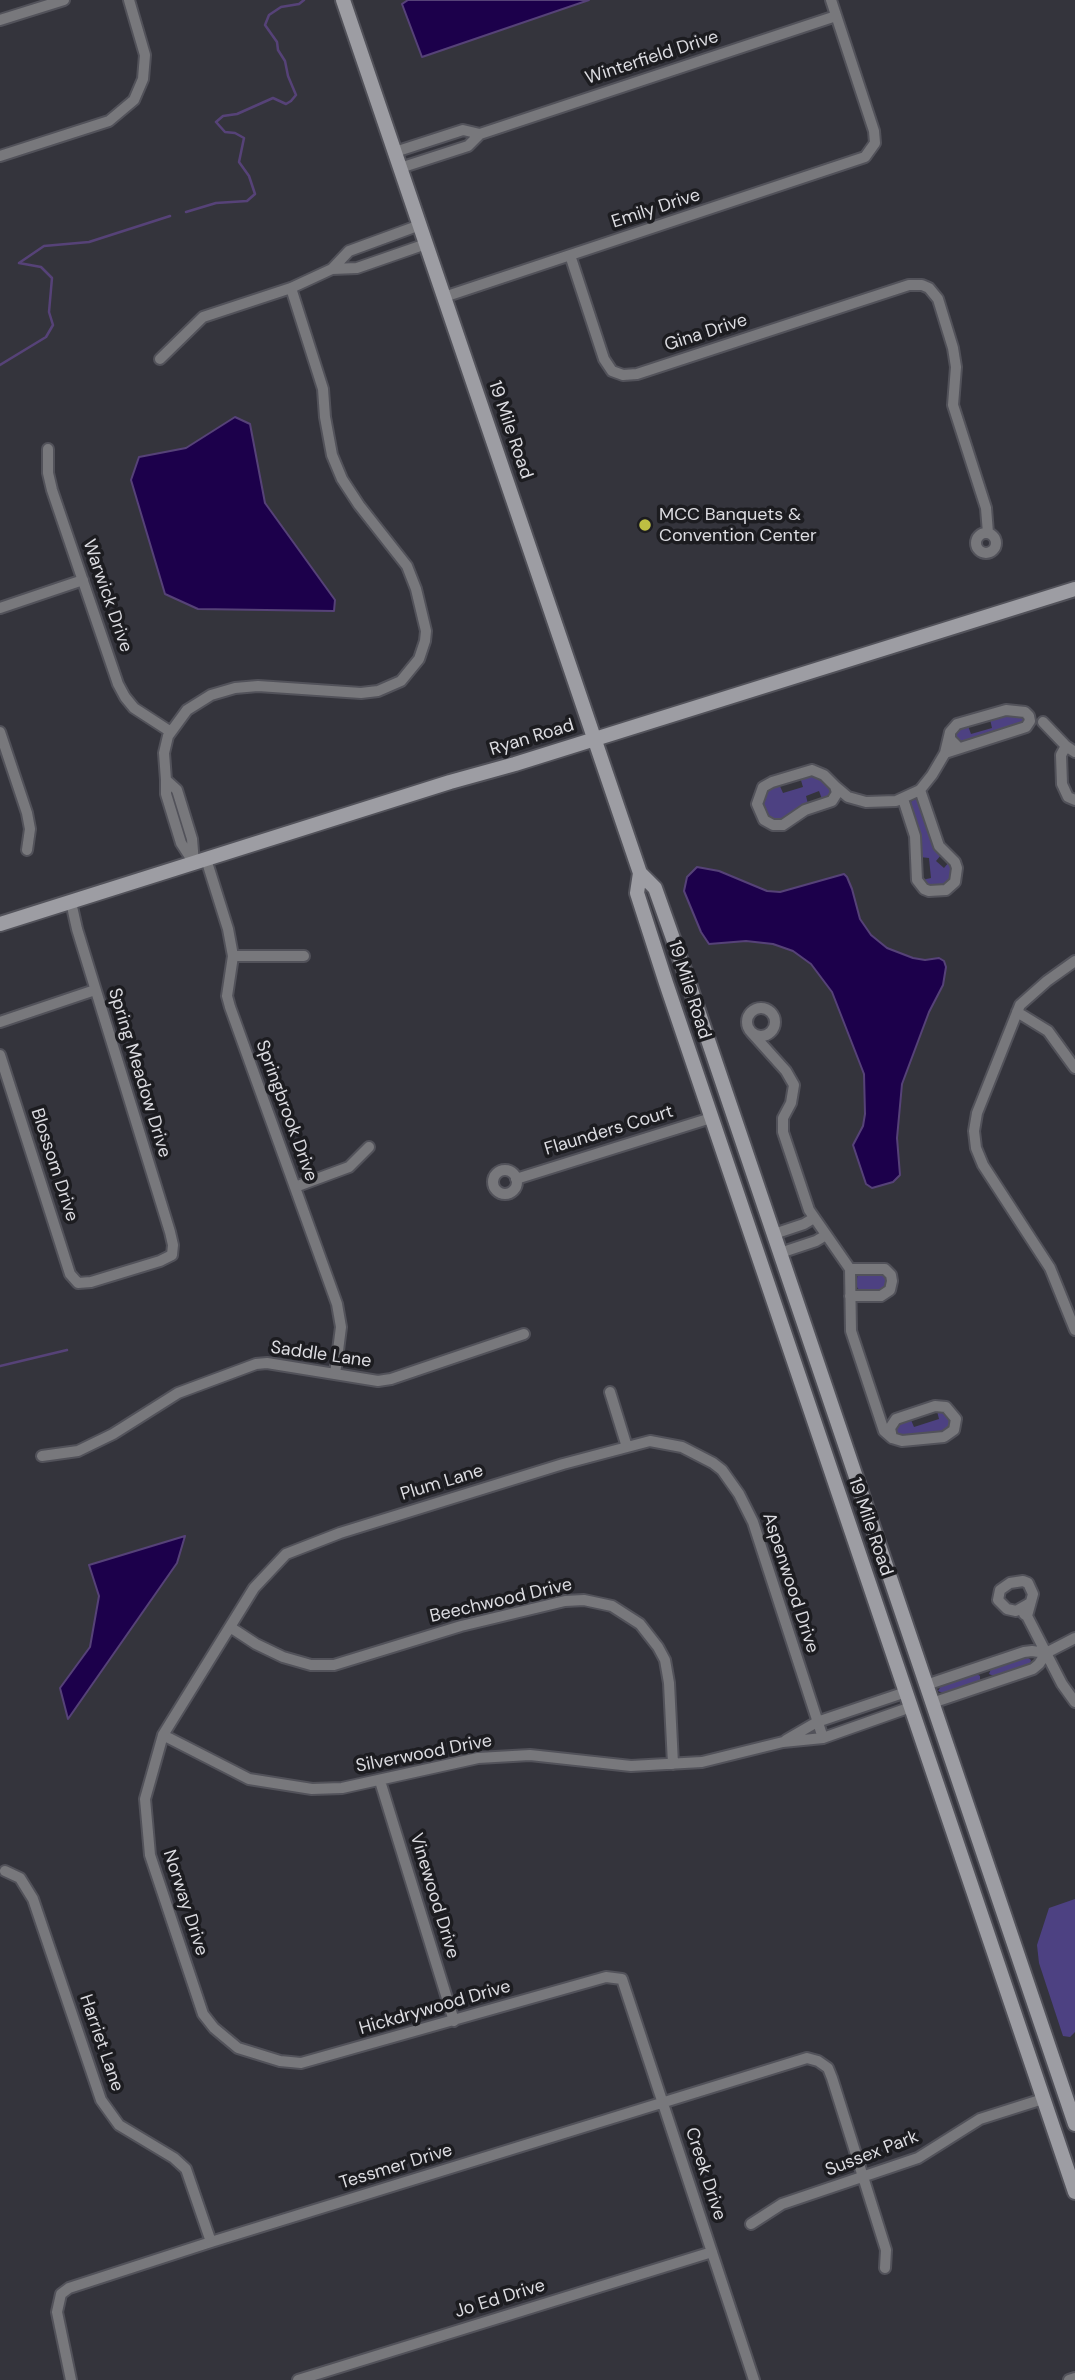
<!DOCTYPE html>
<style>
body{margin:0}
canvas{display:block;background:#34343c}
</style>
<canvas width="1075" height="2380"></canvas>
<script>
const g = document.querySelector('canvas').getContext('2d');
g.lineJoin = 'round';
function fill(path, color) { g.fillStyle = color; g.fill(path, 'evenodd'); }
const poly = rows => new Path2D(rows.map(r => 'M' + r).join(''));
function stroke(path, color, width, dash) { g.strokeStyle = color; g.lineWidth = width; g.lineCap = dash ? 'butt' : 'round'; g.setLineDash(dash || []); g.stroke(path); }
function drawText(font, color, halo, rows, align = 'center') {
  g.font = font + ' "DM Sans",sans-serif'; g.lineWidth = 7; g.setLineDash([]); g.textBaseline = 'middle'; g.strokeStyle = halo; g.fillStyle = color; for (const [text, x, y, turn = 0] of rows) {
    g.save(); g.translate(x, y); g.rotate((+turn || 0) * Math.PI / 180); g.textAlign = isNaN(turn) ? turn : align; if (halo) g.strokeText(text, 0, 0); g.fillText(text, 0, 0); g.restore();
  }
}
const green = poly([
 [1012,714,1024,717,1025,720,1020,724,961,742,954,737,957,729,968,726,971,734,992,728,990,719],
 [816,776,830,788,830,795,827,798,822,799,819,791,806,796,808,804,788,819,776,821,765,815,762,809,766,791,779,784,783,793,803,787,800,777],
 [913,798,920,801,933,845,941,855,936,861,944,868,949,862,952,867,951,879,947,884,936,889,927,886,922,880,931,878,929,858,920,857,920,838,910,804],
 [858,1272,885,1274,889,1282,884,1291,861,1292,856,1286],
 [942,1410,950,1419,949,1427,944,1432,902,1437,895,1432,898,1424,911,1420,914,1427,939,1419,937,1411],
 [1027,1657,1031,1660,1030,1664,994,1676,989,1674,991,1669],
 [977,1674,980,1676,980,1681,943,1693,938,1691,941,1686],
 [1075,1899,1075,2032,1070,2037,1063,2036,1039,1963,1037,1945,1049,1908]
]);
const water = poly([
 [408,0,589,0,422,57,402,4,408,0],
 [235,417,250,424,265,503,335,600,334,611,198,609,165,594,131,480,139,457,186,448,235,417],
 [697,867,719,871,767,891,780,892,844,874,847,877,852,889,860,919,871,935,887,948,913,958,925,960,939,958,944,961,946,967,943,985,929,1012,902,1084,897,1138,900,1175,893,1182,872,1188,866,1184,853,1145,863,1126,865,1114,864,1074,832,992,811,964,793,951,773,944,746,941,709,944,701,932,684,891,687,877,697,867],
 [185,1536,177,1563,68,1719,60,1688,90,1647,99,1596,89,1565,185,1536]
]);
const stream = poly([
 [186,212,216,203,247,201,255,194,249,176,239,162,244,138,235,133,225,132,216,122,223,116,237,114,273,98,286,104,291,101,296,95,288,76,285,61,278,50,277,42,265,25,269,15,281,7,299,4,304,0],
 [0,365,46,337,53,325,49,312,52,278,41,267,19,263,44,246,89,242,170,216],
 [0,1366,67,1350]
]);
const street = poly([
 [0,20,64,0],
 [395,152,463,130,480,134],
 [0,156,109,121,134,100,143,79,145,55,129,0],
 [400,168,468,146,480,134,836,16],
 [570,255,604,359,612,371,623,375,637,374,909,285,922,285,929,288,938,299,953,348,956,367,953,405,986,508,988,533],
 [332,269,357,268,426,244],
 [444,297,865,157,875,143,874,131,831,0],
 [160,359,203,317,291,288,332,269,349,251,420,225],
 [48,449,48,473,52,490,118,684,125,697,134,708,171,732],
 '976 543a10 10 0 1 1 20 0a10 10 0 1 1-20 0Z',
 [0,608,83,580],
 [1043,722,1066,746,1075,752],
 [0,732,27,813,30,829,27,850],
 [950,732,945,753,1026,727,1030,721,1029,716,1025,712,1006,710,957,724,950,732,950,739,959,748],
 [1066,746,1061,755,1062,784,1068,797,1075,800],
 [812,770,824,775,835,786,837,793,832,801,805,810,783,825,773,825,764,820,757,804,763,787,772,782,812,770],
 [166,780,164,753,168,736,187,710,211,695,235,688,258,686,361,693,378,691,401,681,419,659,425,641,426,631,416,589,407,566,359,505,342,479,332,455,325,417,323,389,291,288],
 [166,780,177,790,192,839,194,863,181,843,166,794,166,780],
 [835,786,848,797,866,802,896,801,920,790,932,775,945,753],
 [903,799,915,836,917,880,924,889,929,891,946,890,955,882,957,868,955,862,939,846,920,790],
 [206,859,228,929,233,956,227,996,230,1007,337,1304,341,1327,335,1374],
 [233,956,304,956],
 [1075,961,1047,981,1020,1005,977,1113,974,1131,976,1148,983,1165,1050,1268,1075,1330],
 '747 1022a14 14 0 1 1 28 0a14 14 0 1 1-28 0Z',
 [1017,1012,1048,1031,1075,1068],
 [0,1022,95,990],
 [751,1032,786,1071,794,1085,791,1103,783,1118,783,1132,809,1210,850,1269,851,1331,884,1431,892,1438,902,1441,944,1437,954,1430,956,1419,946,1407,935,1406,896,1419,890,1428,892,1438],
 [0,1055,70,1274,78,1283,91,1282,160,1261,172,1255,173,1245,170,1232,77,929,71,902],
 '493 1182a12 12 0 1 1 24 0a12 12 0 1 1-24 0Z',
 [516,1179,711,1118],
 [295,1187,349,1167,369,1147],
 [774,1234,804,1224,814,1218],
 [780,1253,816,1241,826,1235],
 [850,1269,885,1269,891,1275,892,1281,890,1290,881,1296,850,1296],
 [610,1392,627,1447],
 [42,1456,78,1451,113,1434,178,1393,256,1364,267,1363,378,1381,391,1379,524,1334],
 [1024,1614,1027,1616,1062,1684,1075,1702],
 [1027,1616,1033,1594,1028,1583,1023,1581,1010,1583,1000,1590,998,1600,1007,1609,1016,1611,1030,1603],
 [230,1627,256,1644,283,1657,311,1665,334,1665,461,1626,565,1601,584,1600,612,1606,640,1624,658,1647,665,1660,669,1683,673,1764],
 [926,1685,1024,1652,1032,1651,1046,1653],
 [932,1703,1033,1669,1039,1664,1046,1653,1075,1638],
 [163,1735,249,1779,312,1789,342,1788,478,1758,530,1755,631,1766,702,1762,783,1742,823,1738,911,1707],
 [786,1740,817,1722,906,1692],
 [380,1781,454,2021],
 [5,1871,20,1878,33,1899,101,2100,119,2125,174,2158,186,2169,211,2242],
 [751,2224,782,2204,918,2158,980,2119,1043,2099],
 [71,2380,57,2312,61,2294,69,2288,211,2242,807,2058,818,2061,828,2068,832,2078,886,2250,885,2268],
 [298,2380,712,2252],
 [754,2380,622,1979,606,1977,301,2063,280,2061,238,2048,214,2028,203,2014,150,1855,145,1799,163,1735,254,1588,286,1554,340,1533,563,1464,650,1441,682,1447,713,1463,722,1470,739,1494,753,1522,823,1738],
 [1069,2380,1075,2378]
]);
const secondary = poly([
 [343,0,640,873,655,888,687,978,1075,2124],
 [640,873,637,893,666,983,1075,2192],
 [0,924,450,782,515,764,1075,589]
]);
const markers = [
 [645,525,7,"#bebf42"]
];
const streetNames = [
 ["Winterfield Drive",652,58,-18],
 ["Emily Drive",656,209,-18],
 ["Gina Drive",706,333,-18],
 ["19 Mile Road",510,430,71],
 ["Warwick Drive",107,596,71],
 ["Ryan Road",532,738,-17],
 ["19 Mile Road",689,990,72],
 ["Spring Meadow Drive",139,1073,73],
 ["Springbrook Drive",286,1111,70],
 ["Flaunders Court",609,1131,-17],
 ["Blossom Drive",54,1165,72],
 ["Saddle Lane",321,1355,8],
 ["Plum Lane",442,1483,-17],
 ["19 Mile Road",870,1527,71],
 ["Aspenwood Drive",790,1583,72],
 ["Beechwood Drive",501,1601,-13],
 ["Silverwood Drive",424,1754,-11],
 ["Vinewood Drive",434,1896,73],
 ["Norway Drive",185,1903,72],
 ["Hickdrywood Drive",435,2008,-16],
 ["Harriet Lane",101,2043,71],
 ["Sussex Park",872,2154,-21],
 ["Tessmer Drive",396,2167,-17],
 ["Creek Drive",705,2174,72],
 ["Jo Ed Drive",500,2299,-17]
];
const poiNames = [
 ["MCC Banquets &",659,515],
 ["Convention Center",659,536]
];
fill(green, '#4d4182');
fill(water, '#1c004b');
stroke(water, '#564278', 2);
stroke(stream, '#564278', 2.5);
stroke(street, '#52525a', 14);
stroke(secondary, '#52525a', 18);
stroke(street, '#78787c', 10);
stroke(secondary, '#9d9da3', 14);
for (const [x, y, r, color] of markers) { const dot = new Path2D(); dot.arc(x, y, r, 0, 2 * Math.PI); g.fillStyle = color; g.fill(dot); stroke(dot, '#1c1c20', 2.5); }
drawText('18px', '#dcdce1', '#1c1c20', streetNames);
drawText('18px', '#dcdce1', '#1c1c20', poiNames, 'left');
</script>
